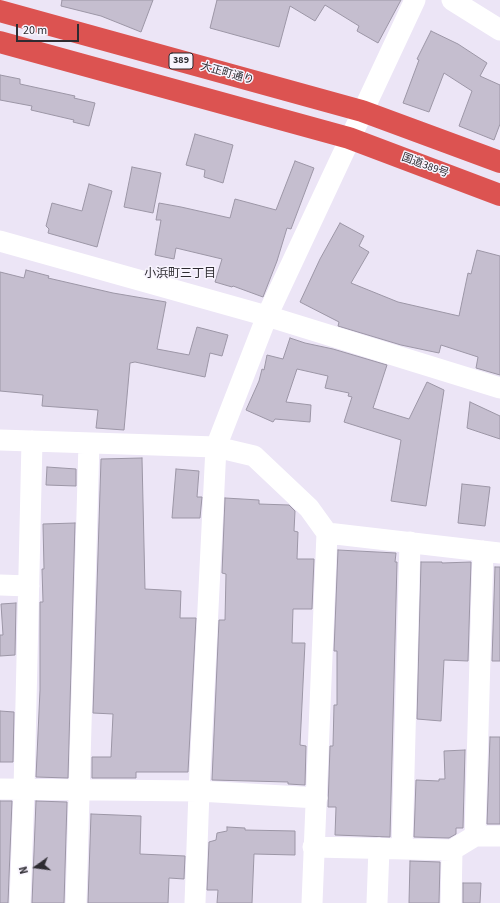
<!DOCTYPE html>
<meta charset="utf-8">
<style>
body{margin:0}
#map{position:relative;width:500px;height:903px;overflow:hidden;background:#ece5f6;font-family:"Source Sans 3",sans-serif}
canvas{display:block}
.north{position:absolute;left:16px;top:847px;width:40px;height:40px;-webkit-text-stroke:3px #f8f4fe;paint-order:stroke;rotate:256deg;font-size:11px;font-weight:700;line-height:16px;text-align:center;color:#2d2b31}
.north::after{content:'';display:block;margin:auto;width:14px;height:18px;background:#2d2b31;clip-path:polygon(50% 0,100% 100%,50% 72%,0 100%)}
.scale{position:absolute;left:16px;top:24px;width:63px;height:18px;box-sizing:border-box;border:2px solid #2d2b31;border-top:0;padding-left:5px;font-size:12px;line-height:14px;white-space:nowrap;color:#2d2b31;-webkit-text-stroke:3px #f8f4fe;paint-order:stroke}
</style>
<div id="map">
<canvas width="500" height="903"></canvas>
<div class="north">N</div>
<div class="scale">20 m</div>
</div>
<script>
const g = document.querySelector('canvas').getContext('2d');
g.lineJoin = 'round';
function fill(path, color) { g.fillStyle = color; g.fill(path, 'evenodd'); }
const poly = rows => new Path2D(rows.map(r => 'M' + r).join(''));
function stroke(path, color, width, dash) { g.strokeStyle = color; g.lineWidth = width; g.lineCap = dash ? 'butt' : 'round'; g.setLineDash(dash || []); g.stroke(path); }
function drawText(font, color, halo, rows, align = 'center') {
  g.font = font + ' "Source Sans 3","Noto Sans JP",sans-serif'; g.lineWidth = 3; g.setLineDash([]); g.textBaseline = 'middle'; g.strokeStyle = halo; g.fillStyle = color; for (const [text, x, y, turn = 0] of rows) {
    g.save(); g.translate(x, y); g.rotate((+turn || 0) * Math.PI / 180); g.textAlign = isNaN(turn) ? turn : align; if (halo) g.strokeText(text, 0, 0); g.fillText(text, 0, 0); g.restore();
  }
}
const building = poly([
 [62,0,153,0,141,32,101,16,61,6,62,0],
 [217,0,401,0,378,43,357,31,359,26,325,5,315,21,290,6,279,47,210,28,217,0],
 [431,31,458,44,487,63,480,76,500,85,500,124,494,140,459,126,472,91,444,73,429,112,403,103,419,60,417,59,431,31],
 [0,75,20,79,20,84,75,96,74,98,95,103,89,126,73,122,74,120,31,110,32,106,0,100,0,75],
 [195,134,233,145,223,183,204,177,205,170,186,165,195,134],
 [295,161,314,168,291,229,287,228,277,261,263,297,233,286,232,287,215,282,222,259,176,248,174,259,155,255,161,220,156,220,159,203,181,207,230,218,235,199,276,210,295,161],
 [132,167,161,173,153,213,124,207,132,167],
 [89,184,112,191,97,247,48,233,49,229,46,226,52,203,82,211,89,184],
 [340,223,364,236,359,246,369,252,351,283,398,302,459,316,468,273,471,274,477,250,500,256,500,375,476,368,478,357,441,345,439,353,401,345,338,326,339,322,300,302,320,259,340,223],
 [26,270,49,276,48,278,113,293,166,302,157,349,189,355,197,327,228,335,222,356,210,353,205,377,135,362,130,363,124,430,96,428,98,410,42,406,43,395,0,391,0,272,24,278,26,270],
 [290,338,305,343,333,349,387,365,373,408,409,419,427,382,444,390,426,506,391,501,401,440,344,422,352,397,348,396,349,393,325,388,328,376,297,369,286,402,311,405,310,422,275,419,273,422,246,410,259,381,262,369,264,370,267,355,283,359,290,338],
 [470,402,500,416,500,439,467,428,470,402],
 [142,458,145,589,181,591,180,618,196,618,188,772,136,772,136,778,92,778,92,757,111,757,113,714,93,713,101,459,142,458],
 [47,467,76,469,76,486,46,485,47,467],
 [176,469,199,471,197,497,202,497,200,518,172,518,176,469],
 [462,484,490,487,485,526,458,523,462,484],
 [225,498,259,500,259,504,289,505,295,511,294,531,298,532,297,559,314,559,312,609,293,609,292,643,305,643,300,745,306,746,305,785,288,784,288,782,212,780,219,620,225,620,226,574,222,573,225,498],
 [75,523,68,778,36,777,40,690,40,602,43,602,42,569,44,569,43,524,75,523],
 [338,550,396,553,395,562,397,562,390,837,335,835,336,807,328,807,330,746,333,746,334,705,337,705,337,651,334,651,338,550],
 [421,562,442,562,442,563,471,562,468,661,444,660,441,721,417,719,421,562],
 [495,567,500,567,500,661,492,661,495,567],
 [16,603,15,655,0,656,0,635,3,635,1,604,16,603],
 [0,711,14,712,13,762,0,762,0,711],
 [490,737,500,737,500,824,487,824,490,737],
 [465,750,463,828,456,828,456,834,449,838,414,837,416,780,439,781,439,779,445,779,444,751,465,750],
 [0,801,12,801,8,903,0,903,0,801],
 [36,801,67,802,64,903,32,903,36,801],
 [91,814,141,816,140,854,185,856,184,879,169,878,168,903,88,903,91,814],
 [227,827,245,828,245,830,295,831,295,855,254,854,252,903,217,903,218,890,207,890,209,842,216,840,217,833,227,831,227,827],
 [410,861,440,862,439,903,409,903,410,861],
 [463,883,481,883,480,903,463,903,463,883]
]);
const minor = poly([
 [452,0,500,30],
 [0,241,267,316,500,388],
 [0,440,216,447,254,456,309,508,327,533,312,903],
 [327,533,500,553],
 [0,585,29,586],
 [0,789,199,791,317,798],
 [475,836,483,551],
 [313,847,452,850,475,836,500,836],
 [402,849,410,542],
 [20,903,24,790,32,441],
 [76,903,89,443],
 [195,903,199,791,216,447,267,316,415,0],
 [377,903,379,848],
 [451,903,452,850]
]);
const highway = poly([
 [0,11,362,111,500,162],
 [0,42,349,138,500,195]
]);
const shields = [
 [181,61,24]
];
const shieldNames = [
 ["389",181,61]
];
const streetNames = [
 ["大正町通り",227,74,16],
 ["国道389号",425,166,20]
];
const neighbourhoodNames = [
 ["小浜町三丁目",180,274]
];
fill(building, '#c5becf');
stroke(building, '#9c96a6', 1);
stroke(minor, '#fff', 21);
stroke(highway, '#dc5351', 22);
for (const [x, y, w] of shields) { const box = new Path2D(); box.roundRect(x - w / 2, y - 8, w, 16, 3); g.fillStyle = '#f8f4fe'; g.fill(box); stroke(box, '#2d2b31', 1); }
drawText('bold 10px', '#2d2b31', null, shieldNames);
drawText('11px', '#2d2b31', '#f8f4fe', streetNames);
drawText('12px', '#2d2b31', '#f8f4fe', neighbourhoodNames);
</script>
